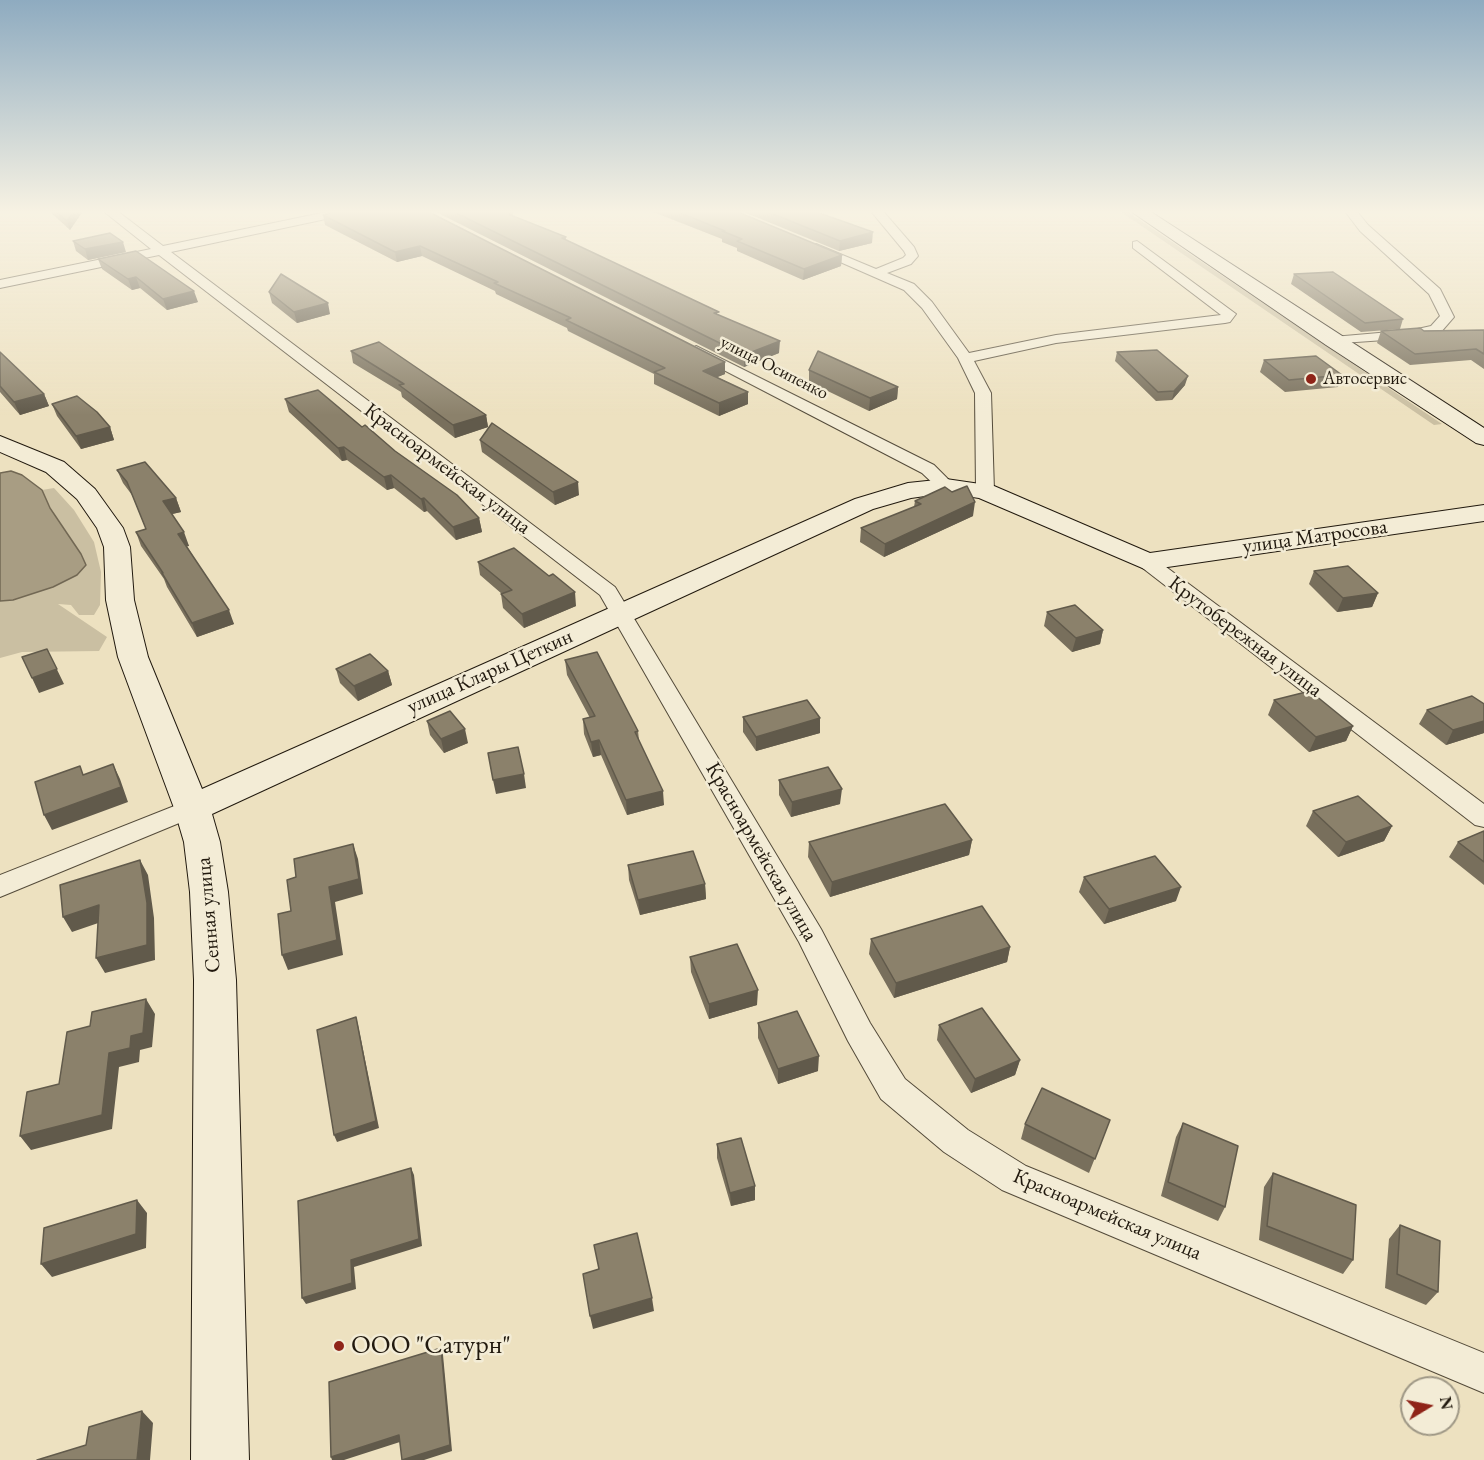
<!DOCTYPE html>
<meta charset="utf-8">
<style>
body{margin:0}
#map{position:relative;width:1484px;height:1460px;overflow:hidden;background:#ede1c0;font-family:"EB Garamond",serif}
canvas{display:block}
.north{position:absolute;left:1400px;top:1376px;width:60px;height:60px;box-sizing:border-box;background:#f3ecd6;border:2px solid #9f9886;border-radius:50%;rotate:80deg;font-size:16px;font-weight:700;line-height:24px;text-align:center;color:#21190e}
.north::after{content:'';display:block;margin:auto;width:21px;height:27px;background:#8f2418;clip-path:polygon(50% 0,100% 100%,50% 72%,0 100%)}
</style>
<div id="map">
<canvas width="1484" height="1460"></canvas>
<div class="north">N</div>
</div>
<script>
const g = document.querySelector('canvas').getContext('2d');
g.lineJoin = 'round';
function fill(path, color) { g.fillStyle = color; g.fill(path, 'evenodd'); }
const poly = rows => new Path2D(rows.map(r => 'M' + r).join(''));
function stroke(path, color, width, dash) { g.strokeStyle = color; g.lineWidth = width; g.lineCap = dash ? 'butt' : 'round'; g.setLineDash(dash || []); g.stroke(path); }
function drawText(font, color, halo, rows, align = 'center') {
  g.font = font + ' "EB Garamond",serif'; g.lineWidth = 5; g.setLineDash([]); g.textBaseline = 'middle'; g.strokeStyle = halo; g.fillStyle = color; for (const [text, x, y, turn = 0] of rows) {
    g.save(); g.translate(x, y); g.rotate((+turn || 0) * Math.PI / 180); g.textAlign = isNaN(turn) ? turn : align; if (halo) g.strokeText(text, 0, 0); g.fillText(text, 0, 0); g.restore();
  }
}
const green = poly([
 [1118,210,1125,210,1442,424,1434,425],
 [54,488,74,510,94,542,101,572,100,605,94,615,79,615,71,605,58,604,107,637,99,651,22,652,0,658,0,601,13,600,86,565,81,554,45,499,42,490]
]);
const water = poly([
 [11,471,22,475,42,490,50,508,81,554,86,565,77,575,53,587,13,600,0,601,0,473,11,471]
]);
const street = poly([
 [102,210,116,210,163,246,336,210,360,210,354,213,171,252,615,587,821,929,870,1023,905,1079,968,1130,1026,1166,1484,1353,1484,1393,1002,1190,944,1152,881,1099,848,1041,799,942,600,595,159,255,0,288,0,280,151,249,102,210],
 [870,210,882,210,914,247,918,256,911,264,887,273,914,284,932,302,969,353,1056,335,1221,315,1133,248,1133,242,1137,241,1236,314,1230,322,1225,323,1056,343,974,361,991,393,994,491,991,495,985,496,979,495,976,491,975,393,958,358,922,308,904,290,806,247,808,244,816,244,876,269,903,258,906,255,904,251,870,210],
 [1344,210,1356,210,1368,225,1440,289,1454,317,1441,332,1413,338,1328,344,1326,341,1333,337,1413,330,1431,326,1440,316,1429,294,1360,231,1344,210],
 [696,346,934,465,955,486,952,490,946,491,940,490,922,473,691,353,689,350,696,346],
 [1147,556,1154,558,1484,804,1484,827,1475,825,1140,566,1137,562,1140,558,1147,556],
 [192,799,201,802,205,808,201,814,0,897,0,875,192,799]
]);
const secondary = poly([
 [1129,210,1148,210,1484,428,1484,445,1476,443,1326,345,1129,210],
 [0,436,64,462,95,489,123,528,130,547,134,600,148,657,202,789,855,499,908,483,946,479,994,486,1150,553,1484,505,1484,521,1147,570,979,498,946,493,911,498,873,509,212,814,220,842,228,892,236,980,249,1460,191,1460,194,980,190,892,184,842,174,808,118,657,106,600,104,547,97,528,77,499,46,472,0,452,0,436]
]);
const wall = poly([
 [48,210,82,210,83,211,70,230],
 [345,210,725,374,717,377,748,392,748,404,719,416,654,384,654,374,568,331,567,328,496,294,495,291,422,256,397,262,325,225,323,215],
 [432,210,508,210,512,212,513,216,566,237,566,240,719,315,779,353,744,367],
 [648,210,733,210,842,255,841,266,803,280,737,251,737,248,722,242,722,239],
 [739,210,811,210,872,243,839,251],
 [73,241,126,252,88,260,76,251],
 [98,259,198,302,167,310,140,288,132,290,102,269],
 [1294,274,1403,319,1400,329,1361,332,1291,284],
 [269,292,330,314,297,323,272,303],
 [1484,330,1484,369,1471,360,1410,365,1377,343,1381,331],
 [351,351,486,415,488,427,455,438,402,397,401,392,353,363],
 [0,352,44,394,49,406,20,415,0,392],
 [1117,352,1185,385,1172,400,1156,401,1115,361],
 [1264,360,1342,375,1338,387,1285,392,1260,372],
 [809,370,898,387,897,399,869,411,809,382],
 [285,399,362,427,479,518,482,532,456,540,427,511,424,512,394,488,387,490,347,460,342,461,289,412],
 [52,404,110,427,114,440,81,449,57,416],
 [480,440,579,495,555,505,482,452],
 [117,470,176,498,181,512,172,514,189,546,187,546,234,624,197,637,167,587,164,579,141,546,136,532,146,529,132,495,123,483],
 [952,492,973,516,884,557,860,542,861,528,914,507,915,501],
 [478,562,576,606,524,628,503,608,501,594,502,594,480,575],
 [1314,571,1378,593,1372,607,1337,612,1309,584],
 [1047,612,1103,630,1100,644,1072,652,1044,626],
 [565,660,638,731,639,740,664,805,627,815,601,755,593,757,584,734,583,719,590,718,567,675],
 [336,669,388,671,392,685,358,701,340,683],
 [1274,700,1353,726,1346,741,1309,752,1268,715],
 [1484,704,1484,733,1446,745,1419,724,1427,710],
 [743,717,820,718,820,733,756,751,743,732],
 [427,721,468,743,444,753,430,735],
 [779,780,840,804,791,817,779,795],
 [1313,811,1392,826,1384,841,1338,857,1306,826],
 [1484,831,1484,885,1449,857,1458,842],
 [972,840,969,855,830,897,808,857,809,842],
 [628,865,705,884,706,899,640,915,629,880],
 [1084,877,1176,901,1104,924,1079,892],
 [871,939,1010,947,1007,962,894,998,869,954],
 [690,957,757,1005,709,1019,691,972],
 [758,1023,818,1071,778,1084,758,1038],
 [939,1025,1020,1060,1015,1075,971,1093,937,1040],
 [1110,1120,1089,1173,1021,1139,1025,1124],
 [1183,1123,1225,1207,1218,1221,1161,1196,1176,1137],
 [717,1144,755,1186,755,1200,731,1206,717,1158],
 [1273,1173,1353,1260,1343,1274,1259,1240,1264,1187],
 [1400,1225,1438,1292,1426,1305,1385,1288,1389,1239]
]);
const shadedWall = poly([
 [75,210,82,210,83,211,70,230,67,221],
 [873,232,872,243,839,251,840,241],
 [123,242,126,252,88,260,85,249],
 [420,246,422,256,397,262,395,252],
 [842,255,841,266,803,280,804,269],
 [136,277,140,288,132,290,128,279],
 [194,291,198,302,167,310,163,299],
 [328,303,330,314,297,323,294,312],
 [780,341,779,353,744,367,744,355],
 [725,362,725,374,703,383,703,371],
 [1188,376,1185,385,1172,400,1174,391],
 [898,387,897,399,869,411,870,398],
 [748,392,748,404,719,416,719,403],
 [44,394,49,406,20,415,14,402],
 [486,415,488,427,455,438,453,425],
 [110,427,114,440,81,449,76,436],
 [344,447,347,460,342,461,338,448],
 [391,475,394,488,387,490,384,477],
 [578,482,579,495,555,505,553,492],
 [176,498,181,512,168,515,163,501],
 [424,498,427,511,424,512,421,499],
 [975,502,973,516,884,557,885,544],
 [479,518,482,532,456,540,453,527],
 [184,532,189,546,183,547,178,534],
 [575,592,576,606,524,628,522,614],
 [1378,593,1372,607,1337,612,1343,598],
 [229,610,234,624,197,637,192,623],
 [1103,630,1100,644,1072,652,1076,638],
 [47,649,64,684,39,693,32,678],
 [388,671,392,685,358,701,354,686],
 [820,718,820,733,756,751,756,737],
 [1484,721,1484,733,1446,745,1453,730],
 [1353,726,1346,741,1309,752,1316,737],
 [465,729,468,743,444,753,441,739],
 [599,740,601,755,593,757,591,742],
 [113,764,120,779,128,802,52,830,44,815],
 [524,774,526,788,496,794,493,780],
 [842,789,840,804,791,817,792,802],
 [663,791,664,805,627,815,626,800],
 [1392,826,1384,841,1338,857,1346,842],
 [972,840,969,855,830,897,832,882],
 [353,844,358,859,363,894,335,902,343,955,288,970,282,955,329,887],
 [140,860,148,875,154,918,155,960,105,973,96,958],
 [705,884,706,899,640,915,638,900],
 [1181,887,1176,901,1104,924,1109,909],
 [99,905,107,920,72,932,63,917],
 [1010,947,1007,962,894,998,896,983],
 [758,990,757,1005,709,1019,709,1004],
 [146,999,155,1014,152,1047,140,1050,139,1062,119,1067,112,1129,31,1150,20,1136,109,1053,131,1036],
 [356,1017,358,1025,379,1128,337,1142,334,1135],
 [819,1056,818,1071,778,1084,778,1069],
 [1020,1060,1015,1075,971,1093,975,1079],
 [411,1168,414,1175,422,1246,354,1267,356,1289,306,1304,302,1298,351,1260],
 [755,1186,755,1200,731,1206,730,1193],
 [137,1200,147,1213,146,1248,52,1277,41,1264],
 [652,1298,654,1311,593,1329,590,1316],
 [441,1348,443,1355,452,1451,424,1460,403,1460],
 [142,1411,153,1423,150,1460,137,1460],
 [399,1435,403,1441,344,1460,332,1460,331,1457]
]);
const building = poly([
 [54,210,75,210,67,221,54,210],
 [345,210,425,210,725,362,703,371,748,392,719,403,654,372,665,368,566,320,571,318,494,283,498,282,420,246,395,252,323,215,345,210],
 [450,210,508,210,512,212,508,214,566,237,562,238,719,312,714,313,780,341,744,355,450,210],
 [673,210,733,210,842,255,804,269,737,241,742,239,722,231,725,231,673,210],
 [763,210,811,210,873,232,840,241,763,210],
 [110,233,123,242,85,249,73,241,110,233],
 [136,251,194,291,163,299,136,277,128,279,98,259,136,251],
 [1333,272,1403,319,1365,323,1294,274,1333,272],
 [281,274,328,303,294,312,269,292,281,274],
 [1420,328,1424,331,1484,330,1484,354,1476,349,1415,354,1381,331,1420,328],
 [379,342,486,415,453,425,399,385,404,384,351,351,379,342],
 [1157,350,1188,376,1174,391,1158,392,1117,352,1157,350],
 [818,351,898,387,870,398,809,370,818,351],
 [0,352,44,394,14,402,0,386,0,352],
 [1316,356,1342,375,1289,380,1264,360,1316,356],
 [318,390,362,427,365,425,395,451,457,495,479,518,453,527,424,498,421,499,391,475,384,477,344,447,338,448,285,399,318,390],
 [77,396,97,412,110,427,76,436,52,404,77,396],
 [492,423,578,482,553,492,480,440,492,423],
 [145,462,176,498,163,501,184,532,178,534,229,610,192,623,162,573,163,573,136,532,146,529,127,482,117,470,145,462],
 [967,486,975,502,885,544,861,528,921,504,915,501,945,487,952,492,967,486],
 [514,548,549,576,553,574,575,592,522,614,501,594,512,590,478,562,514,548],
 [1348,566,1378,593,1343,598,1314,571,1348,566],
 [1075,605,1103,630,1076,638,1047,612,1075,605],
 [47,649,57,669,32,678,22,657,47,649],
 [597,652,638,731,635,732,663,791,626,800,599,740,591,742,583,719,595,716,565,660,597,652],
 [370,654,388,671,354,686,336,669,370,654],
 [1310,691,1353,726,1316,737,1274,700,1310,691],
 [1472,696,1484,704,1484,721,1453,730,1427,710,1472,696],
 [807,700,820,718,756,737,743,717,807,700],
 [450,711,465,729,441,739,427,721,450,711],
 [518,747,524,774,493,780,488,753,518,747],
 [113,764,121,787,44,815,35,782,80,766,83,775,113,764],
 [828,767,842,789,792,802,779,780,828,767],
 [1358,796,1392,826,1346,842,1313,811,1358,796],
 [945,804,972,840,832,882,809,842,945,804],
 [1484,831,1484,862,1458,842,1484,831],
 [353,844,359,879,329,887,337,940,282,955,278,914,291,911,287,880,296,877,294,859,353,844],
 [693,851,705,884,638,900,628,865,693,851],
 [1155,856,1181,887,1109,909,1084,877,1155,856],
 [140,860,147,903,147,945,96,958,99,905,63,917,60,885,140,860],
 [982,906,1010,947,896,983,871,939,982,906],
 [737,944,758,990,709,1004,690,957,737,944],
 [146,999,143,1033,131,1036,130,1048,109,1053,102,1115,20,1136,27,1092,59,1084,67,1032,90,1026,92,1012,146,999],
 [982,1008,1020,1060,975,1079,939,1025,982,1008],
 [797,1011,819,1056,778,1069,758,1023,797,1011],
 [356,1017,376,1121,334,1135,317,1030,356,1017],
 [1042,1088,1110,1120,1095,1159,1025,1124,1042,1088],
 [1183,1123,1238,1146,1225,1207,1168,1182,1183,1123],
 [741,1138,755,1186,730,1193,717,1144,741,1138],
 [411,1168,419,1239,351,1260,352,1283,302,1298,298,1201,411,1168],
 [1273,1173,1356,1205,1353,1260,1267,1226,1273,1173],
 [137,1200,136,1234,41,1264,44,1228,137,1200],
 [1400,1225,1440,1241,1438,1292,1397,1274,1400,1225],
 [637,1233,652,1298,590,1316,583,1274,599,1269,594,1245,637,1233],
 [441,1348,450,1445,402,1460,399,1435,331,1457,329,1382,441,1348],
 [142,1411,137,1460,37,1460,86,1445,89,1427,142,1411]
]);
const markers = [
 [1311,379,6,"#8f2418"],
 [339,1346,6,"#8f2418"]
];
const farStreetnames = [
 ["улица Осипенко",774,368,27]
];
const farPoinames = [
 ["Автосервис",1323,379]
];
const streetNames = [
 ["Красноармейская улица",447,469,37],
 ["улица Матросова",1315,537,-8],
 ["Крутобережная улица",1245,637,37],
 ["улица Клары Цеткин",490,672,-24],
 ["Красноармейская улица",761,852,60],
 ["Сенная улица",209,915,-95],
 ["Красноармейская улица",1107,1215,23]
];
const nearPoinames = [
 ["ООО \"Сатурн\"",351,1346]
];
fill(green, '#cabfa2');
fill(water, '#a89d83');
stroke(water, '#726854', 1.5);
stroke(street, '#544b3a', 2);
stroke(secondary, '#21190e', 2);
fill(street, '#f3ecd6');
fill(secondary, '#f3ecd6');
fill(wall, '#786f5c');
fill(shadedWall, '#615a4b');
fill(building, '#8b816b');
stroke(building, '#615a4b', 1.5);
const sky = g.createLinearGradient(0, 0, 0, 415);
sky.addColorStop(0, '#8eabc0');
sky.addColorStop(0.51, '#f7f2e3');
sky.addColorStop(1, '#f7f2e300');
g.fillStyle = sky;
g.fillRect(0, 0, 1484, 415);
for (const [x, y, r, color] of markers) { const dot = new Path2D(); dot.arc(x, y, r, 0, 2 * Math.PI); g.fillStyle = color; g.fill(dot); stroke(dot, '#f3ecd6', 2); }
drawText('18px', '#21190e', '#f3ecd6', farStreetnames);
drawText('18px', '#21190e', '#f3ecd6', farPoinames, 'left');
drawText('21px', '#21190e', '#f3ecd6', streetNames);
drawText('26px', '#21190e', '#f3ecd6', nearPoinames, 'left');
</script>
